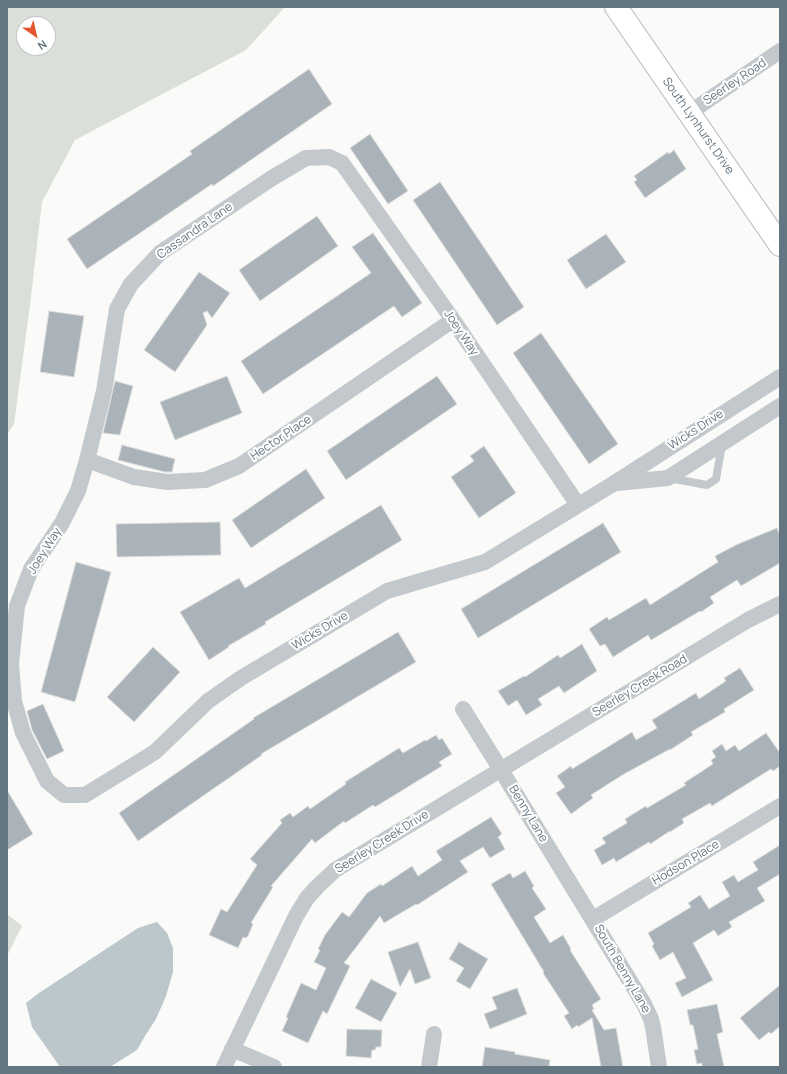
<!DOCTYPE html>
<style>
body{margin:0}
#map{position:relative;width:787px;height:1074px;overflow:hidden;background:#fafaf8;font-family:Manrope,sans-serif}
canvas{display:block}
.frame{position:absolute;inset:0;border:8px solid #657683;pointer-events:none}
.north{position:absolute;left:16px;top:16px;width:40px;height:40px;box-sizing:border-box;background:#fff;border:1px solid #c1c8cd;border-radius:50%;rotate:146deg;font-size:11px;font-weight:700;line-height:16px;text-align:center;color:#657683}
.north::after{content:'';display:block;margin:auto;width:14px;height:18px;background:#e4572e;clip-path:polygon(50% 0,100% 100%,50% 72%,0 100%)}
</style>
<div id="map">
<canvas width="787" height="1074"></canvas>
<div class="frame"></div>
<div class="north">N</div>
</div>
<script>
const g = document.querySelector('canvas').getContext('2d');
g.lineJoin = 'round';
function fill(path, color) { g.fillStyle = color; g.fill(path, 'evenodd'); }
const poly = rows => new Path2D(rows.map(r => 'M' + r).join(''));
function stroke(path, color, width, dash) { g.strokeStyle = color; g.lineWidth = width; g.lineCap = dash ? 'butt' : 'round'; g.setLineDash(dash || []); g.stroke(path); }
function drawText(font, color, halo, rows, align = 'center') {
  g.font = font + ' Manrope,sans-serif'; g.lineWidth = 4; g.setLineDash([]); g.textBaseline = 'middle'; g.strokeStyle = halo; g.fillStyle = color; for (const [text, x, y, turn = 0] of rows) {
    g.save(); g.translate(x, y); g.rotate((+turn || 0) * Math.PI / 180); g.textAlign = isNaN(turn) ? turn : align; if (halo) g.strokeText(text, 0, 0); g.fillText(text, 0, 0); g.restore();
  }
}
const green = poly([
 [7,7,285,7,246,50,75,140,42,202,30,305,14,424,7,435],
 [24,24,48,24,48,48,24,48],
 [7,914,22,926,7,956]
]);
const water = poly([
 [157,922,167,933,173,948,173,972,166,996,156,1019,145,1036,137,1050,110,1067,60,1067,32,1027,26,1003,39,993,138,928]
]);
const building = poly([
 [309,69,332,104,213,186,212,184,87,269,67,239,192,154,190,151,309,69],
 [370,134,408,191,388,204,350,148,370,134],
 [674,150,686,169,645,198,634,182,637,180,634,176,668,152,669,154,674,150],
 [440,182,524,307,497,325,413,200,440,182],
 [317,216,338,246,260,301,239,270,317,216],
 [373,233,422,303,402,317,394,306,263,394,241,361,371,273,352,247,373,233],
 [606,234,626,262,586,289,567,260,606,234],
 [199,272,230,293,212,318,207,311,203,313,207,325,175,372,144,350,199,272],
 [49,311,84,316,74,377,40,372,49,311],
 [541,333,618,444,589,464,513,353,541,333],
 [227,376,242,413,175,440,160,402,227,376],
 [437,376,457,404,346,480,327,451,437,376],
 [115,381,133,386,120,435,103,433,115,381],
 [122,445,175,459,172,472,165,472,118,460,122,445],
 [484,446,516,493,479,518,451,477,474,461,470,456,484,446],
 [306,469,325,498,251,548,232,520,306,469],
 [381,505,402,540,265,622,266,624,228,646,229,647,209,660,180,612,239,578,245,588,381,505],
 [220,522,221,555,117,557,116,524,220,522],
 [603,523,621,552,478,638,461,609,603,523],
 [777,528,780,536,780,563,741,586,737,580,710,597,714,603,701,612,700,611,673,627,651,640,648,635,613,657,605,644,600,646,589,629,607,617,609,620,646,598,650,605,718,562,715,556,738,544,777,528],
 [76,562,111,572,75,702,41,692,76,562],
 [398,632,416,662,261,754,262,755,138,841,119,813,254,719,253,718,398,632],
 [582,644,597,671,564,693,559,686,538,699,542,705,526,715,517,700,508,706,498,691,524,676,525,677,558,655,560,658,582,644],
 [153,647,180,672,134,722,107,697,153,647],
 [740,668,754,690,724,709,725,712,691,732,693,735,670,750,670,749,624,774,591,795,593,798,571,814,556,793,565,787,557,776,571,766,572,769,632,732,636,740,657,728,652,720,696,693,699,699,726,681,724,678,740,668],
 [43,704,64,751,47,759,32,730,27,711,43,704],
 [766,733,780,753,780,766,773,771,771,769,726,797,712,806,710,803,682,819,684,823,670,832,670,831,650,844,649,842,616,862,614,858,602,865,594,850,606,843,602,838,627,823,625,819,646,806,647,808,686,785,684,783,713,764,711,760,716,757,712,751,722,744,726,751,735,745,739,751,766,733],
 [436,735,439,740,442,738,452,754,439,762,442,766,375,807,373,805,345,823,344,821,315,843,312,839,271,886,273,887,251,923,253,924,248,936,246,938,243,937,238,948,209,935,221,909,227,912,257,865,250,859,282,823,280,820,290,813,293,817,308,806,310,809,346,784,345,782,399,748,403,753,425,740,426,741,436,735],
 [7,790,33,834,7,850,7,790],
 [491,817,502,834,498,837,505,849,490,858,483,847,460,861,468,872,417,905,416,904,384,923,380,916,344,963,350,966,327,1014,323,1011,308,1043,282,1031,288,1018,286,1017,301,983,316,990,326,968,314,962,320,950,318,949,325,935,342,912,349,917,367,893,381,884,382,886,412,866,418,876,442,860,436,851,491,817],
 [780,845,780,874,757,888,765,901,729,922,732,927,718,936,714,930,693,943,713,980,682,997,675,983,686,978,673,952,660,960,652,946,654,944,648,933,691,907,688,903,700,895,709,909,730,896,722,882,734,875,738,882,758,870,753,862,780,845],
 [525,871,534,886,532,888,546,909,534,917,550,943,563,935,571,949,570,950,601,999,592,1005,594,1009,592,1010,604,1030,616,1028,623,1067,601,1067,592,1018,578,1027,577,1025,572,1029,564,1016,569,1013,543,973,544,972,491,884,510,873,513,878,525,871],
 [418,942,431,978,415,984,410,969,400,987,388,952,418,942],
 [459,942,488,959,470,989,456,981,464,968,449,959,459,942],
 [371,979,397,993,381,1022,355,1008,371,979],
 [780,985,780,1026,771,1034,769,1032,759,1040,740,1018,780,985],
 [517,988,527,1014,490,1029,484,1014,497,1009,492,997,517,988],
 [717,1004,723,1032,717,1034,724,1067,702,1067,702,1063,697,1064,694,1050,698,1049,693,1025,690,1025,687,1010,717,1004],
 [347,1029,382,1030,381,1047,376,1047,375,1050,372,1050,371,1058,346,1056,347,1029],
 [485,1047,515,1052,515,1054,550,1060,549,1067,482,1067,485,1047]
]);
const lane = poly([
 [669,478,707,485,716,479,722,444]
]);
const street = poly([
 [689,113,780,51],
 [87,460,134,477,167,482,205,480,239,466,453,320],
 [617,483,668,478,780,406],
 [578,505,453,320,342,163,329,157,306,158,272,178,160,253,131,284,117,309,104,391,87,460,78,491,62,523,31,569,17,606,11,664,14,701,23,733,47,781,64,795,85,795,155,752,208,701,241,678,387,591,485,562,613,484,780,377],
 [463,709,501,770,644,1004,651,1019,653,1027,659,1067],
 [593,919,780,806],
 [232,1049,274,1067],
 [224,1067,296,916,307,898,317,887,335,870,748,620,780,604],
 [429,1067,434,1034]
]);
const secondary = poly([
 [616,7,780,245]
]);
const streetNames = [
 ["Seerley Road",735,82,-34],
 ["South Lynhurst Drive",698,126,55],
 ["Cassandra Lane",195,231,-35],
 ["Joey Way",461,333,56],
 ["Wicks Drive",696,430,-33],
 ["Hector Place",281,438,-34],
 ["Joey Way",45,551,-58],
 ["Wicks Drive",320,631,-31],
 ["Seerley Creek Road",640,686,-31],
 ["Benny Lane",528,814,59],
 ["Seerley Creek Drive",382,842,-32],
 ["Hodson Place",686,863,-31],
 ["South Benny Lane",622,969,60]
];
fill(green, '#dadfd7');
fill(water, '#bbc7cb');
fill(building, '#aab3b9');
stroke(building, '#dcdcda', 1);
stroke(secondary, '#b3babf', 24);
stroke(lane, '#c3c8cc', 8);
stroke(street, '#c3c8cc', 16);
stroke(secondary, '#fff', 22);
drawText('12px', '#657683', '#fff', streetNames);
</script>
